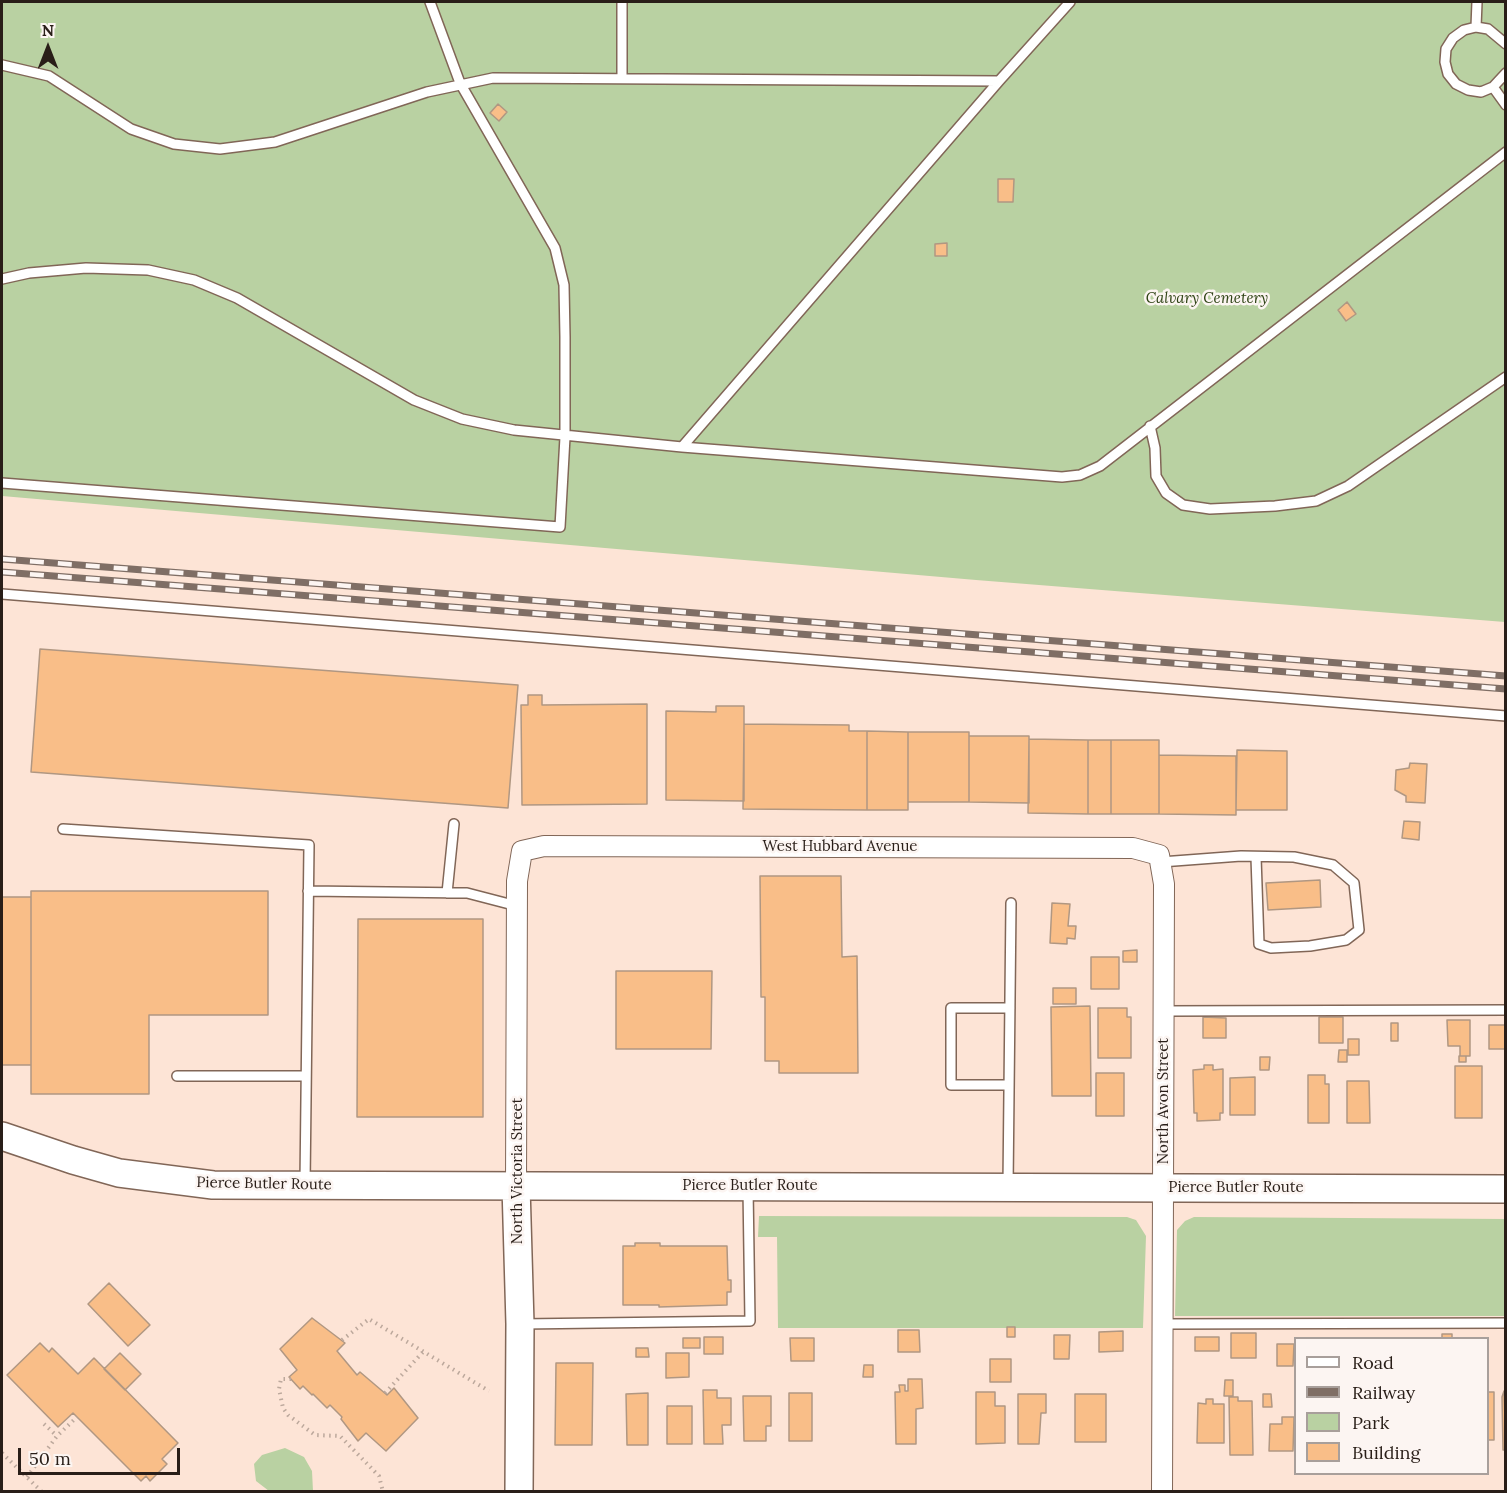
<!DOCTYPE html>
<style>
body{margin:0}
#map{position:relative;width:1507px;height:1493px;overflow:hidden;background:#fde4d6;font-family:Lora,serif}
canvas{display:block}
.frame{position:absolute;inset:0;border:3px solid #291e18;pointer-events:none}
.legend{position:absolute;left:1294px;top:1337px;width:195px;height:138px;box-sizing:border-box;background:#fcf5f2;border:2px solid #a89f9b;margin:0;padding:8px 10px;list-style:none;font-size:18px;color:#291e18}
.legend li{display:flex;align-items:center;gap:12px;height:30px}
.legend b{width:30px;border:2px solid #a89f9b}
.north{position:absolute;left:18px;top:18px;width:60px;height:60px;-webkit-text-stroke:4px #fcf5f2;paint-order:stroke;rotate:0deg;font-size:16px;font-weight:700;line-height:24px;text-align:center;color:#291e18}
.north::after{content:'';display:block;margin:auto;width:21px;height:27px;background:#291e18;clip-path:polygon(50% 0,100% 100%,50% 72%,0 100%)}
.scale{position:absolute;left:18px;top:1448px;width:162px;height:27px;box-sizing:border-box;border:3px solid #291e18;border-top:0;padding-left:8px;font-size:18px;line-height:21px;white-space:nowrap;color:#291e18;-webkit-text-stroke:4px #fcf5f2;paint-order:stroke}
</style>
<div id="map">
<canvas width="1507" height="1493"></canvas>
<div class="frame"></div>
<ul class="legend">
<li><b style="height:8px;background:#fff"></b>Road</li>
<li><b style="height:8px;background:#7f6e65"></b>Railway</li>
<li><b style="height:16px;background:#b9d1a2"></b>Park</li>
<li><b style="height:16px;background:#f9be88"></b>Building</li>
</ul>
<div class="north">N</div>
<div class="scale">50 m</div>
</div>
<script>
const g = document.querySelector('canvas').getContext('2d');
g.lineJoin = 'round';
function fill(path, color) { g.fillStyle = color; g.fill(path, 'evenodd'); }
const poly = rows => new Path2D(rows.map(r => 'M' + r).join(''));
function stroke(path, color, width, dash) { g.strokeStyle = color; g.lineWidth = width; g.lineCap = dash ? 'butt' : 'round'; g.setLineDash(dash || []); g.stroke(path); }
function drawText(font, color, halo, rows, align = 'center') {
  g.font = font + ' Lora,serif'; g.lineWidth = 5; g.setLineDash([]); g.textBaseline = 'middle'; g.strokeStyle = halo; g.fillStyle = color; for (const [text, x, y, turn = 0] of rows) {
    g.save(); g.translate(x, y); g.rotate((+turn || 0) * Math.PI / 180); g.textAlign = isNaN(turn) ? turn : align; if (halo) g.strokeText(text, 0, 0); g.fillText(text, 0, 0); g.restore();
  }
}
const green = poly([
 [2,2,1505,2,1505,622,976,580,2,496],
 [759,1216,1127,1217,1136,1220,1146,1236,1143,1328,778,1328,777,1237,758,1237],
 [1194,1217,1505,1219,1505,1316,1175,1316,1177,1230,1185,1221],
 [285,1448,304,1457,312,1471,313,1491,269,1491,256,1481,254,1464,262,1455]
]);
const building = poly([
 [498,104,507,112,499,121,490,113,498,104],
 [998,179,1014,179,1013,202,998,202,998,179],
 [947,243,947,256,935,256,935,244,947,243],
 [1347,302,1356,314,1346,321,1338,310,1347,302],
 [40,649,518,685,508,808,31,772,40,649],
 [528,695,542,695,542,705,647,704,647,804,522,805,521,705,528,705,528,695],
 [716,706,744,706,744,801,666,800,666,711,716,712,716,706],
 [744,724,849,725,849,731,867,731,867,810,743,809,744,724],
 [867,731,908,732,908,810,867,810,867,731],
 [908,732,969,732,969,802,908,802,908,732],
 [969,736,1029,736,1029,803,969,802,969,736],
 [1029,739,1088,740,1088,814,1028,813,1029,739],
 [1088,740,1111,740,1111,814,1088,814,1088,740],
 [1111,740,1159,740,1159,814,1111,814,1111,740],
 [1237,750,1287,751,1287,810,1236,810,1237,750],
 [1159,755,1236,756,1236,815,1159,814,1159,755],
 [1410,763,1427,764,1425,803,1406,802,1406,796,1395,790,1396,770,1409,768,1410,763],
 [1404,821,1420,822,1419,840,1402,838,1404,821],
 [760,876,841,876,842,957,857,956,858,1073,779,1073,779,1061,765,1061,765,997,761,997,760,876],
 [1320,880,1321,907,1268,910,1266,883,1320,880],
 [31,891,268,891,268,1015,149,1015,149,1094,31,1094,31,891],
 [2,897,31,897,31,1065,2,1065,2,897],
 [1052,903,1070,904,1068,926,1076,926,1075,939,1067,938,1067,944,1050,943,1052,903],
 [358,919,483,919,483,1117,357,1117,358,919],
 [1137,950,1137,962,1123,962,1123,951,1137,950],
 [1091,957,1119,957,1119,989,1091,989,1091,957],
 [616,971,712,971,711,1049,616,1049,616,971],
 [1053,988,1076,988,1076,1004,1053,1004,1053,988],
 [1090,1006,1091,1096,1052,1096,1051,1007,1090,1006],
 [1098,1008,1127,1008,1127,1017,1131,1017,1131,1058,1098,1058,1098,1008],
 [1203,1017,1226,1018,1226,1038,1203,1038,1203,1017],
 [1319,1017,1343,1017,1343,1043,1319,1043,1319,1017],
 [1447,1020,1470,1020,1470,1056,1460,1056,1460,1046,1448,1046,1447,1020],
 [1391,1023,1398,1023,1398,1041,1391,1041,1391,1023],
 [1489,1025,1506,1025,1506,1049,1489,1049,1489,1025],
 [1348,1039,1359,1039,1359,1055,1348,1055,1348,1039],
 [1339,1050,1347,1050,1347,1062,1338,1062,1339,1050],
 [1459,1056,1466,1056,1466,1062,1459,1062,1459,1056],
 [1260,1057,1270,1057,1269,1070,1260,1070,1260,1057],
 [1204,1065,1213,1065,1213,1070,1223,1069,1223,1113,1220,1113,1220,1120,1197,1121,1197,1113,1194,1113,1193,1070,1204,1069,1204,1065],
 [1455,1066,1482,1066,1482,1118,1455,1118,1455,1066],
 [1096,1073,1124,1073,1124,1116,1096,1116,1096,1073],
 [1308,1075,1325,1075,1325,1084,1329,1084,1329,1123,1308,1123,1308,1075],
 [1255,1077,1255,1115,1230,1115,1230,1078,1255,1077],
 [1347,1081,1369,1081,1370,1123,1347,1123,1347,1081],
 [635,1243,660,1243,660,1246,727,1246,728,1280,731,1280,731,1292,727,1292,727,1305,659,1307,659,1305,623,1305,623,1246,635,1246,635,1243],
 [109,1283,150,1325,128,1346,88,1304,109,1283],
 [312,1318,345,1343,337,1351,357,1375,360,1372,387,1395,394,1388,418,1418,386,1451,366,1433,358,1441,341,1419,342,1417,330,1405,327,1408,313,1394,312,1395,303,1386,300,1389,289,1377,297,1370,280,1349,312,1318],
 [1007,1327,1015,1327,1015,1337,1007,1337,1007,1327],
 [898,1330,919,1330,920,1352,898,1352,898,1330],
 [1123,1331,1123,1351,1099,1352,1099,1332,1123,1331],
 [1231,1333,1256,1333,1256,1358,1231,1358,1231,1333],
 [1442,1334,1452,1334,1452,1338,1442,1338,1442,1334],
 [1054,1335,1070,1335,1069,1359,1054,1359,1054,1335],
 [704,1337,723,1337,723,1354,704,1354,704,1337],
 [1195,1337,1219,1337,1219,1351,1195,1351,1195,1337],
 [683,1338,700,1338,700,1348,683,1348,683,1338],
 [790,1338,814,1338,814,1361,791,1361,790,1338],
 [40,1343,49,1352,52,1348,78,1374,94,1358,178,1443,162,1459,167,1464,150,1481,146,1476,141,1481,73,1413,58,1427,7,1375,40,1343],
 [1277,1344,1294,1344,1293,1366,1277,1366,1277,1344],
 [636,1348,648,1348,649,1357,636,1357,636,1348],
 [120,1353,141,1374,125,1390,104,1369,120,1353],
 [666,1353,689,1353,689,1377,666,1378,666,1353],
 [990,1359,1011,1359,1011,1382,990,1382,990,1359],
 [556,1363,593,1363,592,1445,555,1445,556,1363],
 [864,1365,873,1365,873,1377,863,1377,864,1365],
 [908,1379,922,1379,923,1408,916,1409,916,1444,896,1444,895,1392,900,1392,899,1385,905,1385,905,1391,908,1391,908,1379],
 [1225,1380,1233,1380,1233,1396,1224,1396,1225,1380],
 [703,1390,717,1390,717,1398,731,1398,731,1425,722,1425,723,1444,704,1444,703,1390],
 [1504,1391,1506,1450,1503,1450,1502,1397,1504,1391],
 [976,1392,995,1392,995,1406,1005,1406,1005,1443,976,1444,976,1392],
 [1488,1392,1494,1392,1494,1440,1488,1440,1488,1392],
 [648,1393,648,1445,627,1445,626,1394,648,1393],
 [789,1393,812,1393,812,1441,789,1441,789,1393],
 [1018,1394,1046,1394,1046,1413,1041,1413,1039,1444,1018,1444,1018,1394],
 [1075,1394,1106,1394,1106,1442,1075,1442,1075,1394],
 [1263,1394,1271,1394,1272,1407,1263,1407,1263,1394],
 [743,1396,771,1396,771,1426,766,1426,766,1441,744,1441,743,1396],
 [1229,1397,1238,1397,1238,1401,1252,1401,1253,1455,1230,1455,1229,1397],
 [1206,1399,1213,1399,1213,1404,1224,1404,1224,1443,1197,1443,1198,1403,1206,1404,1206,1399],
 [667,1406,692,1406,692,1444,667,1444,667,1406],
 [1282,1417,1294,1417,1293,1451,1269,1451,1270,1424,1282,1424,1282,1417]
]);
const path = poly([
 [342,1340,369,1319,489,1391],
 [291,1379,281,1379,279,1389,283,1408,288,1415,315,1435,340,1436,379,1476,383,1492],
 [385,1393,423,1352],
 [44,1424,57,1436],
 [2,1453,42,1492],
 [27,1477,57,1436,77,1417]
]);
const lane = poly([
 [622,2,622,78],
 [1476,27,1477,2],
 [1506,44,1488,29,1476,27,1464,30,1453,38,1446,49,1445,62,1448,74,1456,84,1468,90,1481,92,1493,87,1506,73],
 [2,65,49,76,131,129,174,144,220,149,275,142,427,92,493,78,999,81],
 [1493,87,1506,105],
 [2,279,29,273,86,268,148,270,194,280,237,298,414,400,462,419,514,430,682,447,1062,477,1080,475,1100,466,1506,152],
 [1150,426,1155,448,1156,476,1166,493,1183,505,1210,509,1275,506,1316,501,1348,486,1506,377],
 [682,447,999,81,1070,2],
 [2,483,560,527,565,437,565,337,564,285,555,248,460,83,430,2],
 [2,594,1506,716],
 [63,829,309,845,305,1183],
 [1161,862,1241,856,1294,857,1333,865,1354,883,1359,930,1346,940,1310,946,1271,948,1259,944,1256,857],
 [308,891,467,893,517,906],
 [447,893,454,824],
 [1164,1011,1506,1010],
 [177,1076,306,1076],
 [1009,1085,951,1085,951,1008,1010,1008],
 [1008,1186,1011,903],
 [522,1324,750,1321,748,1188],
 [1163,1324,1506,1323]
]);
const street = poly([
 [516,1186,517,881,522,851,544,846,1133,848,1159,855,1164,884,1162,1492]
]);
const secondary = poly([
 [2,1136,73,1160,119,1173,213,1185,1506,1189],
 [516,1186,520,1324,519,1492]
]);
const rail = poly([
 [2,559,1506,676],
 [2,572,1506,689]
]);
const parkNames = [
 ["Calvary Cemetery",1207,299]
];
const streetNames = [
 ["West Hubbard Avenue",840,847],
 ["North Avon Street",1164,1101,-90],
 ["North Victoria Street",518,1171,-90],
 ["Pierce Butler Route",264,1184,1],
 ["Pierce Butler Route",750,1186],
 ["Pierce Butler Route",1236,1188]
];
fill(green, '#b9d1a2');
fill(building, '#f9be88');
stroke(building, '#b09782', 1.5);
stroke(lane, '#816657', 12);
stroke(street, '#816657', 22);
stroke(secondary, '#816657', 30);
stroke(path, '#bca89c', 4, [1.5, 4.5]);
stroke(lane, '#fff', 9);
stroke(street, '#fff', 20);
stroke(secondary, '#fff', 27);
stroke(rail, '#7f6e65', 7);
stroke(rail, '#fcf5f2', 4.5, [14]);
drawText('italic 15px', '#2d4213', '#fcf5f2', parkNames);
drawText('15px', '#291e18', '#fcf5f2', streetNames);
</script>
